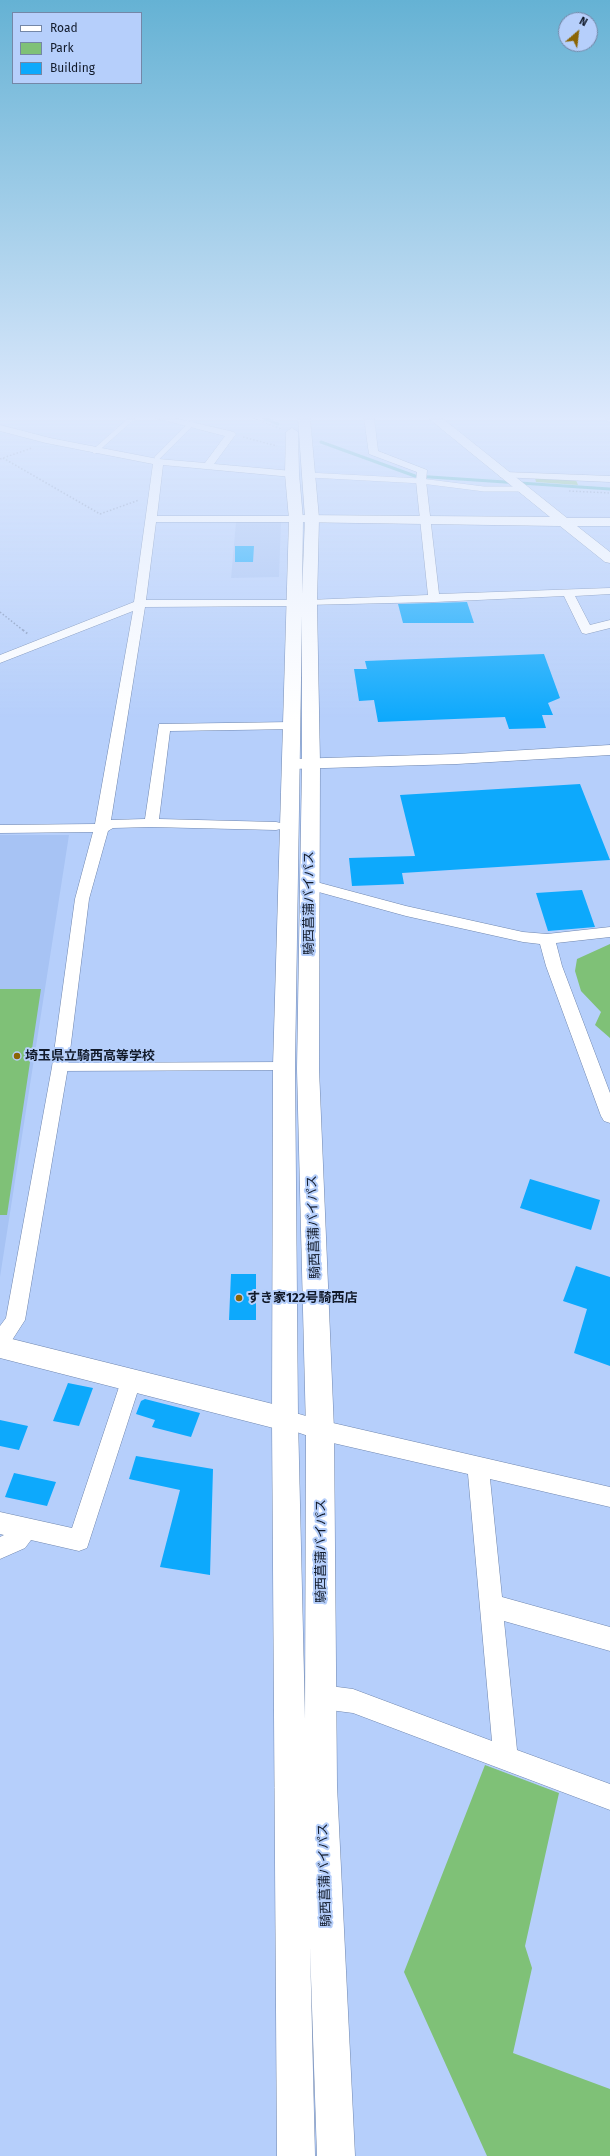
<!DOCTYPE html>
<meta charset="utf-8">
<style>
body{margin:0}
#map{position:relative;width:610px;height:2156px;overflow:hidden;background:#b6cffb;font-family:"Fira Sans",sans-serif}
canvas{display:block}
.legend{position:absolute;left:12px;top:12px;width:130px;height:72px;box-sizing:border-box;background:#b6cffb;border:1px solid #7487a7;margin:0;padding:5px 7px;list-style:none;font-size:12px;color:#111a2a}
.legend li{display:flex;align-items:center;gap:8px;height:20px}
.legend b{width:20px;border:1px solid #7487a7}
.north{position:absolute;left:558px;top:12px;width:40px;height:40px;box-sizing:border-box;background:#b6cffb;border:1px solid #7487a7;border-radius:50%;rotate:28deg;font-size:11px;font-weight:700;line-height:16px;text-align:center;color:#111a2a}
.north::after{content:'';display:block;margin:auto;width:14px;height:18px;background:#8b6505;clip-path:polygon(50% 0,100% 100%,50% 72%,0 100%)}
</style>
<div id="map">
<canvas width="610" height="2156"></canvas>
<ul class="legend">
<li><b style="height:5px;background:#fff"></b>Road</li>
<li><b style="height:11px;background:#7fc177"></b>Park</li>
<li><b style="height:11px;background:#0da9fc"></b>Building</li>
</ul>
<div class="north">N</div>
</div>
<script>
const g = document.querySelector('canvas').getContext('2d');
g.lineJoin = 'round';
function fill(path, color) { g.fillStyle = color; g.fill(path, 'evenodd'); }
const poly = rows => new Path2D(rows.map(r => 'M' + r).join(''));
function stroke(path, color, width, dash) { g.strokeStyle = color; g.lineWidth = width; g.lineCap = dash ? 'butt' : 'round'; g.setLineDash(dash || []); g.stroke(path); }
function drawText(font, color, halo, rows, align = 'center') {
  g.font = font + ' "Fira Sans","Noto Sans JP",sans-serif'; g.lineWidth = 4; g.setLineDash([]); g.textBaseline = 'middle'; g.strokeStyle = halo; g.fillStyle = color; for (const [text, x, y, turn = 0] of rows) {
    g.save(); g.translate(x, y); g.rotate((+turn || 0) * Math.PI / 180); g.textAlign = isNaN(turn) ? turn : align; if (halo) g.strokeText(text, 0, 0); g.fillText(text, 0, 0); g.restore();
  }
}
const built = poly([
 [236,522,281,522,279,577,231,578],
 [0,835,69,835,0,1277]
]);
const green = poly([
 [535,478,576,480,578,485,536,482],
 [610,944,610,1038,595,1025,601,1012,581,991,575,971,577,959],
 [0,989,41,989,7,1215,0,1215],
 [485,1765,559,1793,525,1946,532,1968,513,2053,610,2089,610,2156,487,2156,404,1972]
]);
const stream = poly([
 [264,418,278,424],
 [321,442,415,476,610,489]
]);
const building = poly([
 [235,546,254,546,253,562,235,562],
 [467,602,474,623,403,623,398,604],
 [544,654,560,698,548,703,553,715,542,715,546,728,509,729,505,717,378,722,374,700,359,701,354,669,367,669,365,661],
 [580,784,610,860,402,873,404,884,352,886,349,858,415,856,400,795],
 [582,890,595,927,548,931,536,893],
 [530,1179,600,1200,591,1230,520,1208],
 [576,1266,610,1277,610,1366,574,1353,587,1309,563,1301],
 [231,1274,256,1274,256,1320,229,1320],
 [68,1383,93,1388,79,1426,53,1421],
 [145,1399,200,1413,191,1437,152,1427,155,1420,136,1414,141,1401],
 [0,1420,28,1426,19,1450,0,1446],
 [136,1456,213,1469,210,1575,160,1567,180,1490,129,1479],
 [14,1473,56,1482,47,1506,5,1497]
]);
const pathFar1 = poly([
 [253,418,281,429],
 [243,437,277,446],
 [3,458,100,514,139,500],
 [0,459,32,448],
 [569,491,610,493],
 [0,612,24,631]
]);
const path = poly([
 [23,630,29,635]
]);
const serviceFar1 = poly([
 [95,451,132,418],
 [158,462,157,458,191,424],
 [309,475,421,481,484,489,522,489]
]);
const service = poly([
 [60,1067,283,1066]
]);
const minor = poly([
 [155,418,174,418,234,432,236,434,214,464,292,471,297,474,292,477,163,465,157,516,296,516,301,519,296,522,156,522,146,600,293,600,299,603,293,606,145,607,111,820,145,819,159,724,292,722,299,726,297,729,170,731,159,819,276,822,281,823,283,826,281,829,276,830,151,827,113,828,108,831,89,899,68,1067,25,1320,7,1348,0,1351,0,1326,6,1318,52,1067,75,899,93,832,0,833,0,825,95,824,133,611,0,663,0,655,134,602,153,464,46,443,0,431,0,425,50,438,158,459,205,463,225,436,155,418],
 [364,418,374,418,378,451,427,470,426,481,439,594,610,588,610,594,575,596,590,625,610,620,610,628,586,634,582,633,564,596,434,602,305,605,303,603,305,601,309,600,428,595,416,481,417,472,369,454,364,418],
 [605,418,610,418,610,422,607,421,605,418],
 [504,472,610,476,610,482,500,477,499,475,504,472],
 [309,880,406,906,523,932,547,934,610,927,610,937,556,943,562,966,610,1093,610,1123,604,1121,601,1116,546,966,540,944,523,942,406,916,304,888,302,885,304,882,309,880],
 [131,1372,138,1375,141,1381,87,1548,79,1551,31,1540,25,1548,0,1559,0,1537,4,1535,0,1534,0,1512,72,1528,121,1381,124,1375,131,1372],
 [285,1410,320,1420,610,1487,610,1507,490,1479,502,1597,610,1627,610,1651,504,1621,517,1750,610,1784,610,1810,353,1713,322,1709,314,1705,310,1697,314,1689,322,1685,353,1689,492,1741,468,1474,320,1440,285,1428,278,1426,275,1419,278,1412,285,1410]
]);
const tertiary = poly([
 [428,418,442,418,567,518,610,518,610,526,577,526,610,552,610,563,605,562,560,526,291,522,289,519,291,516,296,515,550,517,428,418],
 [610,745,610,755,457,764,292,769,286,768,284,764,286,760,292,759,457,754,610,745],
 [0,1336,285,1407,294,1411,298,1419,294,1427,285,1431,0,1358,0,1336]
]);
const trunk = poly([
 [298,418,310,418,319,518,317,603,320,764,319,1069,334,1430,337,1786,355,2156,317,2156,310,1947,315,2156,277,2156,272,1419,273,1066,289,519,285,474,286,432,292,428,298,432,299,474,303,519,302,594,305,518,298,418],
 [302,615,302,764,297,1069,306,1430,305,1719,298,1419,295,1066,302,615]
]);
const markers = [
 [17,1056,4,"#8b6505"],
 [239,1298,4,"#8b6505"]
];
const streetNames = [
 ["騎西菖蒲バイパス",309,903,-90],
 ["騎西菖蒲バイパス",314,1227,-92],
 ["騎西菖蒲バイパス",321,1551,-90],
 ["騎西菖蒲バイパス",325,1875,-92]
];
const poiNames = [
 ["埼玉県立騎西高等学校",25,1056],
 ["すき家122号騎西店",247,1298]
];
fill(built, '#a7c3f4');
fill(green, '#7fc177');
stroke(stream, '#40aeb6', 3);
fill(building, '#0da9fc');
stroke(serviceFar1, '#6f86ae', 5.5);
stroke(service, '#6f86ae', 9);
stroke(minor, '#6f86ae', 1);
stroke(tertiary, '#6f86ae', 1);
stroke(trunk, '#6f86ae', 1);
stroke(pathFar1, '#8498bc', 1.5, [1.5, 2]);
stroke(path, '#8498bc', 2, [1.5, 2.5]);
stroke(serviceFar1, '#fff', 5);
stroke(service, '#fff', 8);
fill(minor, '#fff');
fill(tertiary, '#fff');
fill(trunk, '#fff');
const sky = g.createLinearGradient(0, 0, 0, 720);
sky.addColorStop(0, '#65b2d4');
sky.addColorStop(0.58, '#dee9fd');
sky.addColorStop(1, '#dee9fd00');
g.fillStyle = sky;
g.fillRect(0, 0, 610, 720);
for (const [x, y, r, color] of markers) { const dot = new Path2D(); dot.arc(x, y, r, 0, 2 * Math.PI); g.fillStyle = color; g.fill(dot); stroke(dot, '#b6cffb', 1.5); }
drawText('13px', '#111a2a', '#b6cffb', streetNames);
drawText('bold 13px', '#111a2a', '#b6cffb', poiNames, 'left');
</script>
